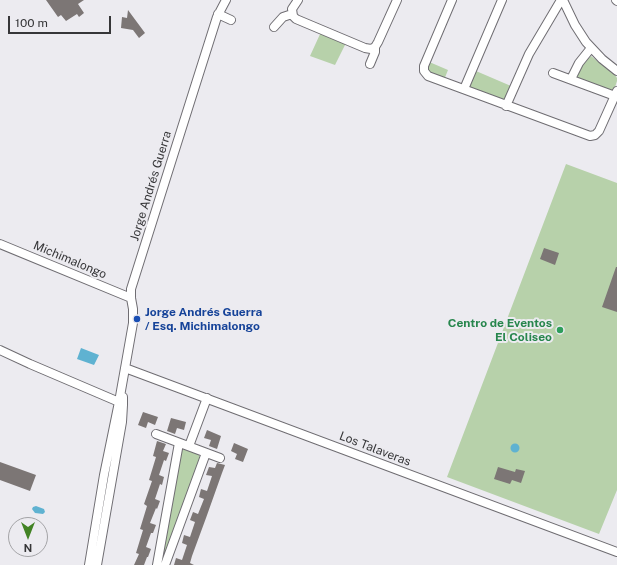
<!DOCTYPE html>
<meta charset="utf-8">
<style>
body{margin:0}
#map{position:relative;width:617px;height:565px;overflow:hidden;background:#ecebf0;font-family:"Public Sans",sans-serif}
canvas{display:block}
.north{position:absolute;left:8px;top:517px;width:40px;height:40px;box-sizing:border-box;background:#ecebf0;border:1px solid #a3a3a6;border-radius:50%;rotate:180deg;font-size:11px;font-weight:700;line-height:16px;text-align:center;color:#363638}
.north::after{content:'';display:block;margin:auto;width:14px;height:18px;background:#428324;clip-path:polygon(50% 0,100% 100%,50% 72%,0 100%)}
.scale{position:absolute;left:8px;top:16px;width:103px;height:18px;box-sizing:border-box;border:2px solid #363638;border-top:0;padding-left:5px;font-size:12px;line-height:14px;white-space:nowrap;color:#363638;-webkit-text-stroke:3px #ecebf0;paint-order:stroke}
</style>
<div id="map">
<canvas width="617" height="565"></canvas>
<div class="north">N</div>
<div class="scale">100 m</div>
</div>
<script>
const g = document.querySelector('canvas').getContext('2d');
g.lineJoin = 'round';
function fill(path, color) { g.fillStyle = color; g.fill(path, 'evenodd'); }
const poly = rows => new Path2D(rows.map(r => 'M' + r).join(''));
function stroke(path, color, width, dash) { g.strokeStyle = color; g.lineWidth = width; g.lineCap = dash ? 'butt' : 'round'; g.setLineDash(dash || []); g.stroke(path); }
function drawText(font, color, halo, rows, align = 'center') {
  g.font = font + ' "Public Sans",sans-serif'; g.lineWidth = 4; g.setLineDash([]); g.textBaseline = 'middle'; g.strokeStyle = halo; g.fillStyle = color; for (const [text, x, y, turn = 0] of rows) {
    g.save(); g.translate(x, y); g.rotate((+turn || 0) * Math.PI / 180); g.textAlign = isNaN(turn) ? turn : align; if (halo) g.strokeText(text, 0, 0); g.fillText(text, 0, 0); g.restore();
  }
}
const green = poly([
 [321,32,346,43,335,65,310,56],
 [591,56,615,75,617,78,617,81,613,93,575,78,581,67],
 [427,61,448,70,444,80,427,71],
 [476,71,511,86,503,103,469,88],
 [566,164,617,183,617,490,599,534,447,477],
 [182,449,199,454,200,459,162,565,158,565,179,452]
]);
const water = poly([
 [81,348,99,355,94,365,77,359],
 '510.5 448a4.5 4.5 0 1 1 9 0a4.5 4.5 0 1 1-9 0Z',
 [36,506,44,509,45,512,43,514,35,513,32,509,33,507]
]);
const building = poly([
 [46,0,84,0,78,4,84,13,79,17,77,14,66,21,61,15,58,17],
 [128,10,145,33,139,38,133,30,121,28,122,17,127,18],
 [544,248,559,253,555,265,540,259],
 [616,267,617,267,617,312,602,307],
 [143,412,158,417,155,425,148,422,146,428,138,425],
 [171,418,186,422,184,430,177,428,175,434,167,431],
 [207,430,221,436,217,449,209,446,211,440,204,438],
 [157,441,166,444,163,451,169,453,166,461,164,460,159,475,164,477,162,485,160,484,155,499,160,501,157,509,156,508,150,523,156,525,153,533,151,533,146,547,151,549,148,557,147,557,144,565,134,565,139,554,136,553,143,530,140,529,147,506,144,504,152,481,149,480,156,457,153,456],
 [234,443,248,449,243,462,235,459,237,454,231,451],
 [0,462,36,475,30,491,0,480],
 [217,463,225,465,222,473,206,518,192,556,190,563,194,565,174,565,176,558,182,560,187,545,182,543,184,535,190,537,195,522,190,520,193,512,198,514,204,499,199,497,201,489,207,491,212,476,206,475,209,467,215,468],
 [498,467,515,472,516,469,525,471,521,483,512,480,510,484,494,479]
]);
const minor = poly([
 [298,0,292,9,293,16,296,19,365,48,371,49,375,47],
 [452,0,424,66,424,71,428,76,590,136,595,135,599,131,617,91],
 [563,0,575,25,586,42,602,59,617,71],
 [616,0,617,1],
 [218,14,231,20],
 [274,27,283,17,292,14],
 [370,64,375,52,375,47,378,42,397,0],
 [553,73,615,96],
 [571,79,579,63,591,48],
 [464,89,502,0],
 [506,106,529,54,561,0],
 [0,244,131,298],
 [0,350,30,364,119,402],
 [125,368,617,552],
 [156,434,220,458],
 [189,446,207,398],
 [89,565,104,475,119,402,133,323,133,309,131,298,131,289,191,99,217,17,226,0],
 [97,565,122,422,123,405,123,397],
 [157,565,179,443],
 [165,565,206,453]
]);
const markers = [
 [137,319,4,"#1a4fb4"],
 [560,330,4,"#2e9e5b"]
];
const streetNames = [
 ["Jorge Andrés Guerra",151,186,-73],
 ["Michimalongo",70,260,23],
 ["Los Talaveras",375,449,21]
];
const transitNames = [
 ["Jorge Andrés Guerra",145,312],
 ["/ Esq. Michimalongo",145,326]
];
const leisureNames = [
 ["Centro de Eventos",552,323],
 ["El Coliseo",552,337]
];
fill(green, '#b7d1aa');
fill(water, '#5fb2d1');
fill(building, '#7c7675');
stroke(minor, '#6f6d72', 10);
stroke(minor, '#fff', 8);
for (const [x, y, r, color] of markers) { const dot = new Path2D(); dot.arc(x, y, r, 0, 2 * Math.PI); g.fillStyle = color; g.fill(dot); stroke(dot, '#ecebf0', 1.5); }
drawText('12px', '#363638', '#ecebf0', streetNames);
drawText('bold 12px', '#164399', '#ecebf0', transitNames, 'left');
drawText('bold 12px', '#27864d', '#ecebf0', leisureNames, 'right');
</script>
